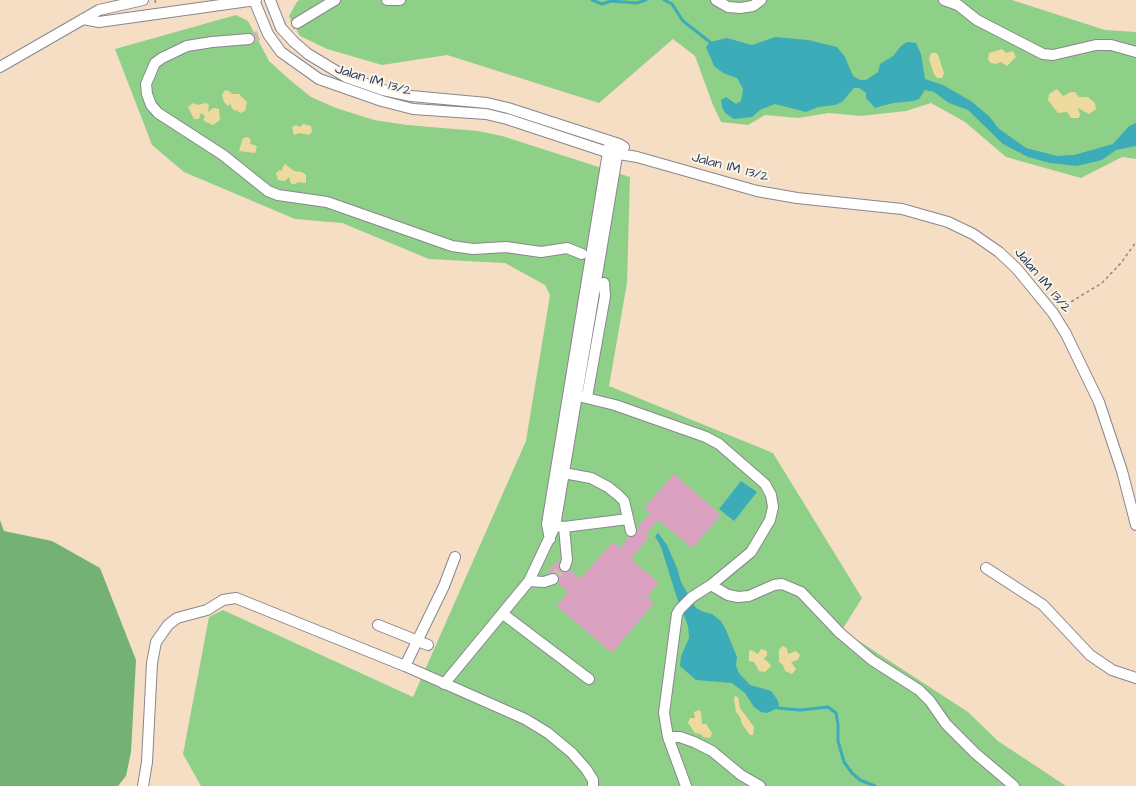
<!DOCTYPE html>
<style>
body{margin:0}
canvas{display:block;background:#f5dec3}
</style>
<canvas width="1136" height="786"></canvas>
<script>
const g = document.querySelector('canvas').getContext('2d');
g.lineJoin = 'round';
function fill(path, color) { g.fillStyle = color; g.fill(path, 'evenodd'); }
const poly = rows => new Path2D(rows.map(r => 'M' + r).join(''));
function stroke(path, color, width, dash) { g.strokeStyle = color; g.lineWidth = width; g.lineCap = dash ? 'butt' : 'round'; g.setLineDash(dash || []); g.stroke(path); }
function drawText(font, color, halo, rows, align = 'center') {
  g.font = font + ' "Architects Daughter",sans-serif'; g.lineWidth = 4; g.setLineDash([]); g.textBaseline = 'middle'; g.strokeStyle = halo; g.fillStyle = color; for (const [text, x, y, turn = 0] of rows) {
    g.save(); g.translate(x, y); g.rotate((+turn || 0) * Math.PI / 180); g.textAlign = isNaN(turn) ? turn : align; if (halo) g.strokeText(text, 0, 0); g.fillText(text, 0, 0); g.restore();
  }
}
const green = poly([
 [299,0,1012,0,1105,30,1136,32,1136,159,1122,157,1081,178,1006,157,965,122,931,103,906,111,861,116,829,113,798,118,765,115,748,125,721,122,713,105,695,56,673,39,599,103,447,55,382,65,327,49,300,36,289,16,297,2],
 [236,15,248,21,269,61,290,80,311,97,336,108,374,120,407,125,478,131,502,136,630,177,627,283,609,386,773,453,862,598,842,630,968,712,998,741,1066,786,201,786,183,754,209,617,223,610,413,697,526,441,550,295,545,285,505,263,429,259,342,223,295,219,184,172,152,145,115,49]
]);
const forest = poly([
 [0,520,4,531,52,541,100,568,136,660,131,752,126,776,118,786,0,786]
]);
const sand = poly([
 [1002,49,1006,53,1013,51,1016,57,1007,66,1001,62,996,64,991,63,988,60,989,53],
 [931,53,936,53,938,55,944,73,942,78,937,78,934,74,929,59],
 [1057,89,1063,96,1071,92,1075,92,1079,97,1088,97,1095,103,1096,109,1089,114,1078,108,1080,115,1079,118,1071,118,1067,112,1058,113,1048,100,1049,94],
 [225,90,229,91,232,94,239,94,247,102,245,111,240,113,237,110,235,111,231,107,231,104,228,106,224,102,222,95],
 [193,103,197,105,206,103,209,105,208,112,213,108,219,109,220,120,213,125,206,122,203,120,205,116,201,113,199,119,194,119,188,107],
 [303,124,311,126,312,132,309,135,300,133,294,135,292,127,296,125,300,127],
 [248,137,251,140,250,144,257,146,255,153,239,151,243,138],
 [285,164,294,171,302,172,306,175,306,183,297,182,296,184,291,184,289,177,285,181,278,180,276,173,280,170,283,171,282,168],
 [782,646,787,648,788,654,796,651,800,655,798,660,791,662,796,669,792,674,785,671,783,665,779,662,779,650],
 [761,649,767,651,767,655,764,659,767,661,771,666,765,672,759,671,754,662,749,661,749,651,751,650,758,654],
 [735,696,738,697,740,708,754,727,753,735,750,735,742,724,740,717,736,712,734,698],
 [699,710,701,712,702,724,706,724,712,733,710,738,703,737,701,734,695,733,688,723,690,718,695,718,694,712]
]);
const water = poly([
 [775,37,808,40,837,47,845,57,853,76,860,80,866,80,878,72,880,64,893,56,901,46,907,42,916,43,921,54,925,79,943,85,971,101,990,117,998,128,1026,148,1057,156,1074,155,1113,144,1129,126,1136,123,1136,146,1116,150,1102,160,1077,166,1050,163,1028,157,1003,144,968,110,949,103,934,92,925,90,919,99,914,101,893,103,875,108,866,98,866,93,859,88,854,88,842,102,835,105,818,107,806,112,775,104,760,110,752,117,734,119,725,113,722,107,721,100,726,97,736,104,741,101,743,89,737,78,723,73,714,66,706,47,710,42,727,38,752,45],
 [741,481,757,492,734,521,719,509],
 [658,533,667,545,677,568,681,582,696,608,704,612,712,614,721,621,726,630,737,657,736,666,739,673,750,685,771,691,777,699,779,705,778,708,767,713,761,712,754,707,745,693,732,683,696,680,680,666,681,656,689,638,688,626,677,598,661,547,655,536]
]);
const stream = poly([
 [592,0,602,4,611,1,637,3,646,0],
 [664,0,672,4,683,21,710,42],
 [778,708,800,710,828,707,836,713,838,724,838,741,844,762,852,773,860,780,875,786]
]);
const building = poly([
 [674,474,721,515,692,548,658,520,646,534,649,537,631,559,659,583,647,597,654,603,612,653,557,606,568,592,558,583,559,577,557,574,546,574,558,560,560,571,566,572,570,570,580,579,613,542,620,548,629,537,636,535,637,528,650,513,644,508]
]);
const minorTunnel = poly([
 [249,39,297,23],
 [553,579,565,566]
]);
const path = poly([
 [155,0,156,5],
 [1061,308,1102,283,1121,263,1136,242]
]);
const minor = poly([
 [254,0,268,34,281,52,319,79,382,101,413,109,486,114,507,119,607,152,637,157,757,191,797,198,902,209,948,222,973,234,999,252,1017,269,1053,313,1066,334,1099,402,1122,471,1136,525],
 [270,0,281,28,294,42,308,54,346,77,383,90,411,96,487,103,508,108,619,144,624,147],
 [387,0,400,0],
 [716,0,728,7,740,8,753,6,761,0],
 [944,0,958,5,977,20,1043,54,1053,55,1096,45,1111,45,1136,52],
 [83,19,99,22,256,0],
 [297,23,335,0],
 [249,39,212,42,187,46,162,58,155,63,146,84,147,94,151,105,158,113,223,155,268,191,278,195,327,202,452,246,473,249,506,247,541,252,567,248,582,254],
 [0,67,99,10,143,0],
 [578,396,615,405,706,437,719,444,765,484,771,495,773,507,770,520,751,552,711,585,692,597,680,609,677,614,664,713,668,737,686,786],
 [587,397,605,296,604,283],
 [558,472,591,478,608,487,618,495,624,501,631,531],
 [549,525,564,527,628,519],
 [564,527,567,560,565,566],
 [550,539,547,524,609,146],
 [986,568,1043,605,1090,655,1112,670,1136,678],
 [529,581,544,582,553,579],
 [711,585,728,595,738,597,749,596,774,585,782,584,801,592,840,633,872,660,919,690,930,701,946,724,975,753,1014,786],
 [503,614,589,679],
 [378,625,428,645],
 [405,666,444,586,455,557],
 [444,684,529,581,555,526,619,144],
 [668,737,680,737,694,742,712,751,741,775,760,786],
 [143,786,147,762,152,663,156,642,168,625,177,618,207,610,223,600,236,598,405,666,525,719,548,733,572,753,586,769,593,780,593,786]
]);
const streetNames = [
 ["Jalan IM 13/2",373,81,17],
 ["Jalan IM 13/2",730,168,15],
 ["Jalan IM 13/2",1042,281,50]
];
fill(green, '#8fd088');
fill(forest, '#73b274');
fill(sand, '#eeda9e');
fill(water, '#3cacb8');
stroke(stream, '#3cacb8', 3);
fill(building, '#daa2c0');
stroke(minorTunnel, '#c9bbaf', 10, [10, 5]);
stroke(minor, '#888690', 12);
stroke(path, '#888690', 1.5, [3, 3]);
stroke(minor, '#fff', 10);
drawText('14px', '#1b2f5e', '#fcf5e5', streetNames);
</script>
